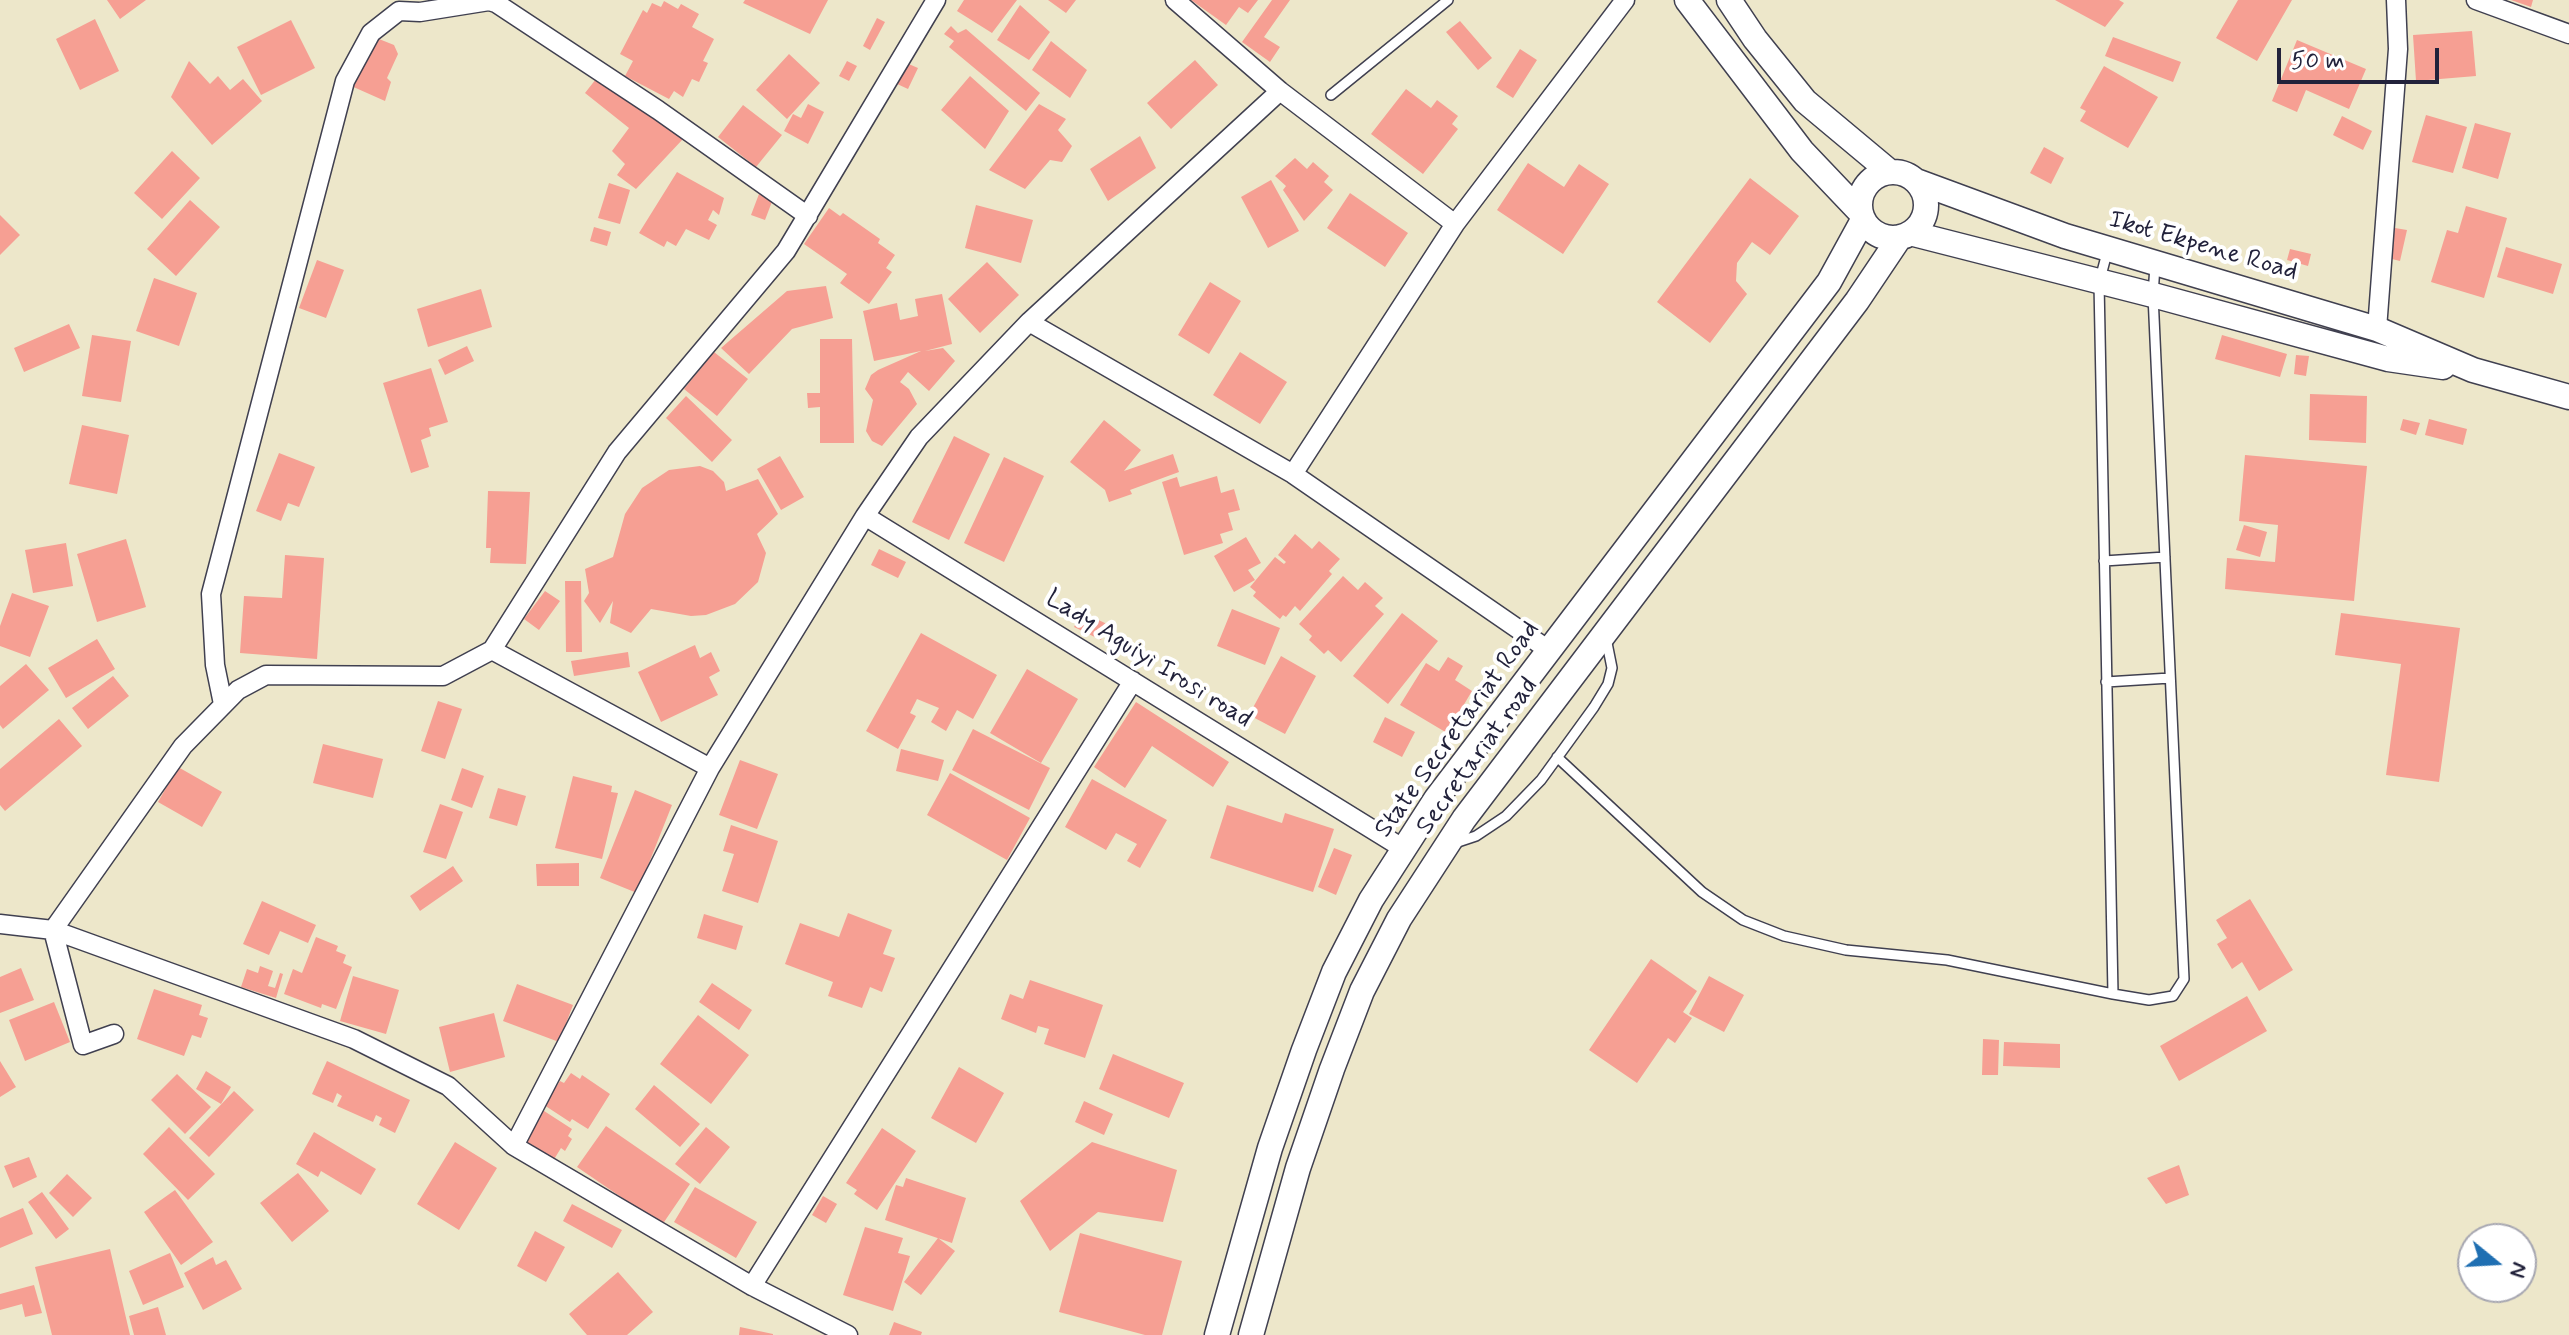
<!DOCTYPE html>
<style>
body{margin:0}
#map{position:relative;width:2569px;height:1335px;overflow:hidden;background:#ede7ca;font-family:Mynerve,sans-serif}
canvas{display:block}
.north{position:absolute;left:2457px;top:1223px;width:80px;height:80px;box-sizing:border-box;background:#fff;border:2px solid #a7a7b1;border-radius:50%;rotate:108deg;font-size:22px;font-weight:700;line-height:32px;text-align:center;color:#22223b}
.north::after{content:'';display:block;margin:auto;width:28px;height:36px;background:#1f6fb2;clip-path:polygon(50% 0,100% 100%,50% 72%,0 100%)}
.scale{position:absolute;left:2277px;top:48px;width:162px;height:36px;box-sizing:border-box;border:4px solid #22223b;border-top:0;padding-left:10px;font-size:24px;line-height:28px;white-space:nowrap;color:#22223b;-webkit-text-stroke:6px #fff;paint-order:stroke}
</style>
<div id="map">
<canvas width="2569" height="1335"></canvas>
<div class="north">N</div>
<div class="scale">50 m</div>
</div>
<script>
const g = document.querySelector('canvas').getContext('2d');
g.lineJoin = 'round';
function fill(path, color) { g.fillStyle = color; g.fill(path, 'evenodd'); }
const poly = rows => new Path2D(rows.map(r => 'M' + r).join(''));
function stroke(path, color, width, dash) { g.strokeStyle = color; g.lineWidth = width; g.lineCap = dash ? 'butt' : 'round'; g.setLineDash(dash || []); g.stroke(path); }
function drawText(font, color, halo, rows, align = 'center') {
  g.font = font + ' Mynerve,sans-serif'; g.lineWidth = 8; g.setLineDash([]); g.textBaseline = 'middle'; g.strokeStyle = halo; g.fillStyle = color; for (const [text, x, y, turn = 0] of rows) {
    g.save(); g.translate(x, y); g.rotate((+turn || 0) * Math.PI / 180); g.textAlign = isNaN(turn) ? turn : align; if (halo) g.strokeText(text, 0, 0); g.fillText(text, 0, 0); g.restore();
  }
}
const building = poly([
 [107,0,146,0,120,19],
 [745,0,828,0,810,34,743,3],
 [964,0,1017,0,992,33,957,11],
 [1048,0,1076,0,1066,13],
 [1191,0,1258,0,1248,13,1239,7,1226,25],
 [1272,0,1290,0,1264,37,1280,47,1270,62,1242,42],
 [2055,0,2119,0,2124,3,2105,27],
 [2238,0,2292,0,2257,61,2216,38],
 [2511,0,2533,0,2531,7],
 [664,1,678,9,681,4,699,14,692,27,714,39,703,61,708,63,699,82,692,79,683,97,674,91,669,99,625,76,633,61,620,54,643,10,647,13,652,3,661,7],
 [1020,5,1050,32,1029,60,997,40],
 [877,18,885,22,870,50,863,46],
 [95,19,119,71,80,90,56,39],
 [291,20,315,68,261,95,237,47],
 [1460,21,1492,58,1478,70,1446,32],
 [951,26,958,33,966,29,1040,93,1026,111,949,47,954,41,944,34],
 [2472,31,2476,76,2416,81,2413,35],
 [2113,37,2181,62,2173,82,2105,56],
 [379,39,394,45,398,54,387,78,391,82,385,101,349,85,368,44,375,44],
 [2297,40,2366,69,2349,109,2306,90,2297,112,2272,101],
 [1051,41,1087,70,1070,98,1032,70],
 [1520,49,1537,60,1513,98,1496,87],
 [789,54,820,83,787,119,756,90],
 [1195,60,1218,85,1171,129,1147,103],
 [189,61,210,84,218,76,230,90,243,79,262,101,212,145,171,97],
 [847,61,857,66,849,81,839,76],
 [904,62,918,68,908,89,895,83],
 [2104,66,2158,97,2128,148,2080,121,2086,111,2080,108],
 [970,76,1009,111,985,149,941,110],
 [596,79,683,139,636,189,617,175,625,164,612,151,629,128,585,93],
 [1406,89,1431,108,1437,100,1458,116,1452,124,1458,129,1423,174,1371,134],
 [808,104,824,112,808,144,784,131,793,114,801,118],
 [1039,104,1066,119,1058,130,1072,146,1062,162,1050,160,1025,189,989,170],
 [743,105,782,135,756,167,718,137],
 [2426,115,2467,127,2453,173,2412,162],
 [2342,116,2372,131,2363,150,2333,135],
 [2475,123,2511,133,2498,179,2462,168],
 [1140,136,1156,168,1108,201,1090,169],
 [2044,147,2064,158,2051,184,2030,173],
 [172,151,200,178,162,219,134,193],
 [1295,158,1307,169,1313,162,1329,176,1324,182,1333,190,1304,221,1283,190,1286,186,1275,176],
 [1528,163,1564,187,1579,164,1609,184,1563,254,1497,210],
 [677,172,724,198,719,215,713,210,708,220,717,225,709,240,686,229,676,246,667,241,664,247,639,233],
 [1750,178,1799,216,1770,255,1752,242,1737,263,1736,281,1747,294,1710,343,1657,302],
 [1271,180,1299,231,1268,248,1241,197],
 [609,183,630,190,620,224,598,218],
 [1350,193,1408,233,1385,267,1327,228],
 [759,194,773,199,765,220,751,215],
 [190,200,220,227,176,276,147,249],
 [976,205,1033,220,1021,263,965,248],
 [2466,206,2507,218,2484,298,2431,282,2447,230,2458,233],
 [829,208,840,216,843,213,880,239,878,243,895,255,886,268,892,272,869,304,840,283,847,274,804,244],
 [0,215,20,235,0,255],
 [594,227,611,232,607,246,590,241],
 [2395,228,2407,230,2400,261,2388,258],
 [2506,247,2562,264,2553,294,2497,277],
 [2290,249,2311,254,2308,266,2287,260],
 [317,260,344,270,326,318,299,308],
 [987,262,1019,295,980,333,948,299],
 [154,278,197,293,179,346,136,331],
 [1210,282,1241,301,1209,354,1178,335],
 [826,286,833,318,792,329,749,374,721,348,787,291],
 [481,289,492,327,428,347,417,309],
 [942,294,952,344,925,351,943,348,955,361,929,391,908,372,900,382,909,389,917,404,882,446,872,441,866,431,873,400,865,389,871,375,878,370,921,351,874,361,863,311,897,303,900,320,918,316,915,299],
 [69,324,80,348,24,372,14,348],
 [92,335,131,341,121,402,82,396],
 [2222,335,2287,354,2280,377,2215,359],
 [820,339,852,339,854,443,820,443,820,407,808,408,807,393,820,393],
 [467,346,474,361,445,375,438,360],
 [714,352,748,379,717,416,684,389],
 [1240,352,1287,382,1260,424,1213,395],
 [2296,355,2309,356,2306,376,2294,374],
 [431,368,448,422,429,428,431,436,421,440,429,467,411,473,383,383],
 [2310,394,2367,396,2366,443,2309,440],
 [686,396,732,440,712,462,666,418],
 [2403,419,2420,423,2416,435,2400,430],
 [2429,419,2467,429,2463,445,2425,435],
 [1104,420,1141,450,1124,471,1173,454,1179,472,1130,490,1132,494,1109,502,1105,490,1070,462],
 [82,425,129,435,117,494,69,484],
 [954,436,990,454,949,540,912,522],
 [279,453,315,467,299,507,288,503,281,521,256,511],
 [2245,455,2367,466,2354,601,2225,589,2227,558,2275,562,2278,525,2239,521],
 [780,456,804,497,781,510,757,469],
 [1004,457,1044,476,1004,562,964,543],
 [700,466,713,471,724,482,726,491,758,479,778,514,757,534,766,553,758,582,735,604,706,615,691,616,651,609,631,633,610,623,613,601,600,623,584,601,589,593,585,569,613,557,625,514,642,488,669,470],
 [1217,476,1221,493,1234,489,1240,510,1228,513,1233,530,1220,534,1223,543,1184,555,1162,482,1177,477,1180,487],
 [488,491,530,492,526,564,490,563,491,548,486,548],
 [2244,525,2267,532,2260,557,2236,550],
 [1295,534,1312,549,1319,541,1340,559,1329,571,1332,574,1300,611,1295,606,1286,617,1283,615,1280,619,1253,596,1256,592,1250,587,1275,557,1284,564,1286,562,1278,555],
 [1246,537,1261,563,1248,570,1255,580,1234,592,1214,556],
 [126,539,146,607,97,622,77,554],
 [66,543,73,586,33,593,25,550],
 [879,549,906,562,898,578,871,565],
 [285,555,324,558,317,659,240,653,244,596,282,598],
 [1343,576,1358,590,1365,582,1383,598,1375,606,1384,614,1341,662,1328,650,1324,654,1309,640,1312,636,1299,624],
 [565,581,581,581,582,652,566,652],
 [545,591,560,601,539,630,524,619],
 [12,593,49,606,30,657,0,646,0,626],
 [1232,609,1280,628,1265,665,1217,646],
 [1082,612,1109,625,1101,640,1074,627],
 [1402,613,1438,641,1388,704,1353,676],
 [2341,613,2460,628,2439,782,2386,775,2401,664,2335,655],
 [921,633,997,675,973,719,957,710,946,731,931,722,939,708,917,699,910,713,916,716,898,749,866,731],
 [97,639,115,669,66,698,48,668],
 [695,645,700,658,711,652,720,671,709,677,718,695,661,722,638,672],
 [628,652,630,667,574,676,571,661],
 [1281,656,1316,676,1285,734,1249,715],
 [1448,657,1463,666,1455,680,1472,691,1447,733,1400,705,1426,663,1439,671],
 [26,664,49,690,3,729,0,725,0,686],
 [1027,669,1078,699,1041,763,990,733],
 [113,676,129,696,88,729,72,708],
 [438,701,462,709,445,759,421,751],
 [1136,702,1229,762,1213,787,1152,746,1125,788,1094,767],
 [1385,717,1415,732,1402,757,1373,742],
 [59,719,82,746,5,811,0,805,0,769],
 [973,729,1050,768,1029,810,952,770],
 [323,744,383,759,373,798,313,783],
 [901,749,944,760,938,781,896,771],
 [740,760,778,774,757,829,719,815],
 [178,767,222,792,202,827,158,802],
 [462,768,484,776,472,808,451,800],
 [950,773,1030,818,1007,860,927,815],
 [573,776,612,786,611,792,618,793,602,859,555,848],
 [1092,779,1167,820,1140,868,1127,861,1137,844,1116,833,1106,850,1065,827],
 [498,788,526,796,517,826,489,818],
 [635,790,672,805,637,893,600,878],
 [440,804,463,812,446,859,423,852],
 [1227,805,1282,823,1285,813,1334,829,1313,892,1210,858],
 [731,825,778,841,758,903,722,891,734,854,723,851],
 [1334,848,1352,855,1336,895,1318,887],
 [579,863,579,886,537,886,536,864],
 [453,866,463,881,420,911,410,896],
 [2250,899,2293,970,2259,991,2242,962,2232,969,2217,944,2227,938,2216,920],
 [262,901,316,925,308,943,280,931,269,955,243,944],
 [848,913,892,930,883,954,895,958,882,992,870,987,862,1008,828,996,833,982,785,964,800,923,839,937],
 [704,914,743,926,736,950,697,938],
 [316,937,338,946,336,951,346,955,343,963,352,967,336,1009,322,1004,321,1008,284,994,293,969,302,973],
 [1651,959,1697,991,1683,1012,1692,1018,1675,1043,1668,1038,1637,1083,1589,1050],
 [260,966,273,971,268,986,275,988,280,973,283,974,276,998,241,987,247,969,258,973],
 [21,968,34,1000,0,1013,0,977],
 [353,976,399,990,386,1034,340,1021],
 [1709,976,1744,995,1724,1032,1689,1014],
 [1030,980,1103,1005,1085,1058,1044,1044,1049,1029,1038,1026,1036,1033,1001,1019,1010,994,1023,999],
 [712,983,752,1010,739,1030,699,1002],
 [517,984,573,1005,559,1042,503,1021],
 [154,989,202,1005,199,1015,208,1018,201,1038,192,1035,184,1056,137,1039],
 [2247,996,2267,1031,2179,1081,2160,1046],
 [54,1002,70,1042,25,1061,9,1020],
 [494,1013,505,1057,450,1072,439,1027],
 [698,1015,749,1055,711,1104,660,1064],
 [1983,1039,1999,1040,1998,1075,1982,1075],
 [2004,1042,2060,1044,2060,1068,2003,1066],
 [1113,1054,1184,1083,1169,1118,1099,1089],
 [0,1061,16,1087,0,1097],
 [327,1061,410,1100,395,1133,379,1125,382,1118,376,1115,373,1122,337,1106,342,1096,337,1093,333,1103,312,1094],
 [959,1067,1004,1093,976,1143,931,1118],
 [206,1071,231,1087,221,1104,196,1089],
 [571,1073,580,1079,582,1075,610,1094,588,1129,572,1119,570,1122,544,1105,560,1081,564,1083],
 [177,1074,211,1107,185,1134,151,1100],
 [654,1085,700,1124,680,1147,635,1109],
 [234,1091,254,1110,209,1157,189,1138],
 [1084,1101,1113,1114,1104,1135,1075,1122],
 [541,1109,572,1129,568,1136,572,1139,565,1151,561,1148,553,1161,521,1141],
 [606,1126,690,1184,662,1225,577,1167],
 [169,1127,215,1174,188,1200,143,1154],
 [706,1127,730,1147,700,1184,675,1164],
 [882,1128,916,1151,877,1210,854,1194,857,1190,846,1183],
 [314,1132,376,1169,361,1195,321,1171,318,1177,296,1164],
 [455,1142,497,1168,459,1230,417,1204],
 [1092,1142,1177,1170,1163,1222,1098,1212,1050,1251,1020,1201],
 [29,1157,37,1177,13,1188,4,1166],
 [2179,1165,2189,1195,2166,1204,2147,1178],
 [298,1173,329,1211,292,1242,260,1203],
 [67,1174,92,1198,73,1217,49,1193],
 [906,1178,966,1198,952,1243,885,1220,896,1185,903,1187],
 [695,1187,757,1222,736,1258,674,1222],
 [175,1190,213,1242,181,1265,144,1212],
 [42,1192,69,1229,56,1239,28,1202],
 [823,1196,837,1204,826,1223,812,1215],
 [572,1204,622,1230,612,1248,563,1221],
 [23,1208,33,1234,0,1248,0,1218],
 [865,1227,903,1238,898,1253,910,1256,893,1311,843,1295],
 [535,1231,565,1247,546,1282,517,1266],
 [1080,1233,1182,1261,1162,1335,1145,1335,1059,1312],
 [938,1238,955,1251,921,1295,904,1282],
 [110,1249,130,1335,52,1335,35,1267],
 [170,1253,184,1287,143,1305,129,1271],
 [213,1257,216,1265,226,1260,242,1289,203,1310,184,1273],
 [618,1272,653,1312,627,1335,587,1335,569,1314],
 [34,1285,42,1313,25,1317,22,1304,0,1310,0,1294],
 [158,1307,166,1335,134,1335,129,1316],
 [894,1322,922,1332,921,1335,889,1335],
 [740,1327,773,1334,773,1335,739,1335]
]);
const lane = poly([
 [1331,95,1448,0],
 [2108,249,2099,283,2113,994,2149,1000,2173,996,2184,979,2153,295,2155,266],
 [2104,561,2165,557],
 [2106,682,2170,678],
 [1557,757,1702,892,1743,920,1784,936,1846,950,1947,960,2113,994],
 [1455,843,1476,836,1506,816,1541,780,1594,707,1608,684,1612,668,1606,638]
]);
const street = poly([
 [1175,0,1280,91,1455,224,1293,474],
 [2476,0,2569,34],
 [1455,224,1625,0],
 [1029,322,1293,474,1550,651],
 [2377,329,2398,49,2396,0],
 [865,516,1404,849],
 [223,704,215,665,211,594,345,81,371,33,399,11,420,12,489,1,496,3,658,110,808,216],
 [710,768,492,650,617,452,786,251,936,0],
 [0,924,53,930,183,746,238,690,266,675,443,676,492,650],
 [114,1034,83,1045,53,930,354,1039,448,1086,514,1146],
 [752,1286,1133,681],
 [848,1335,752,1286,514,1146,710,768,865,516,919,437,1029,322,1280,91]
]);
const secondary = poly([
 [1687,0,1802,151,1860,212],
 [1729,0,1755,39,1805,101,1890,172],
 '1860 205a33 33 0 1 1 66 0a33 33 0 1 1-66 0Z',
 [1916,181,2065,236,2377,329,2473,370,2569,397],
 [1910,233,2153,295,2388,359,2443,367],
 [1217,1335,1270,1148,1304,1050,1334,972,1371,900,1436,799,1829,282,1863,220],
 [1251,1335,1298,1168,1332,1069,1362,991,1399,919,1464,819,1857,301,1900,237]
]);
const streetNames = [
 ["Ikot Ekpene Road",2203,247,16],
 ["Lady Aguiyi Irosi road",1148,660,32],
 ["State Secretariat Road",1458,730,-54],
 ["Secretariat road",1478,757,-54]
];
fill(building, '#f69f93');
stroke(lane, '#404050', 12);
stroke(street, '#404050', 21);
stroke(secondary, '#404050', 27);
stroke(lane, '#fff', 9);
stroke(street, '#fff', 18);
stroke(secondary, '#fff', 24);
drawText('26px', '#22223b', '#fff', streetNames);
</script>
